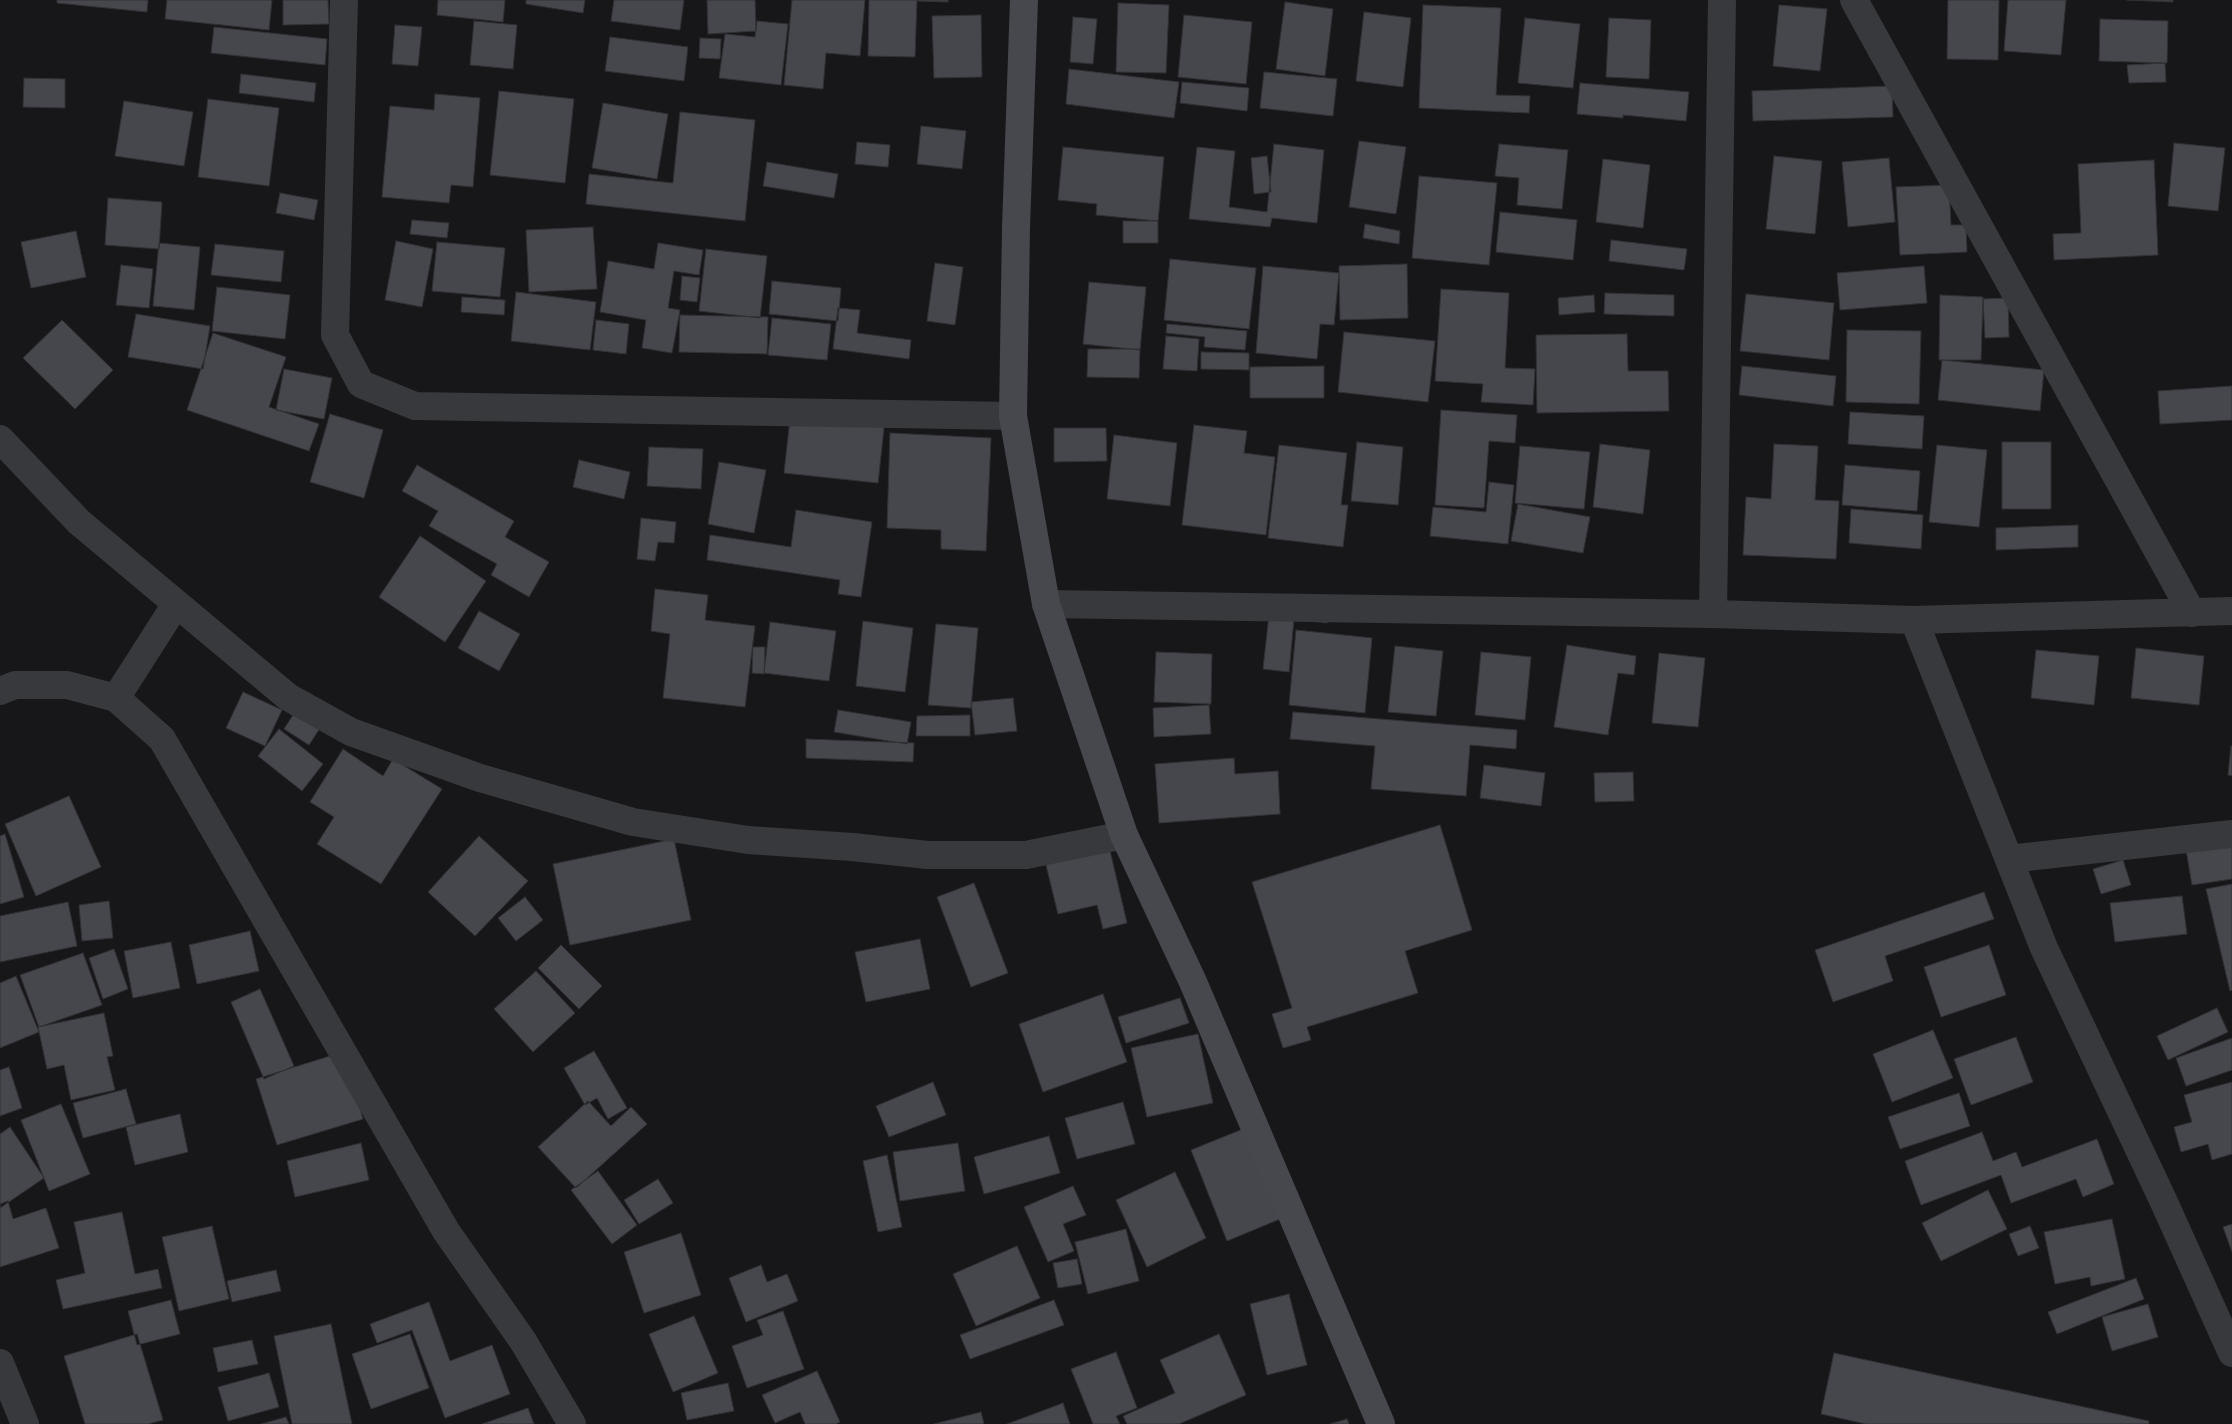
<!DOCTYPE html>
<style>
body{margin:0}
canvas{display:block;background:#171719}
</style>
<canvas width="2232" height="1424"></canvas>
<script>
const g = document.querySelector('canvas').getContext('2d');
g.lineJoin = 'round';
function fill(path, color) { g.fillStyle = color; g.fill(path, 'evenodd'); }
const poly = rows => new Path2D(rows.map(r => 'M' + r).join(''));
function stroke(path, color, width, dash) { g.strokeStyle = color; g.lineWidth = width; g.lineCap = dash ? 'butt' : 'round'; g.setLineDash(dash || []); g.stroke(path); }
const building = poly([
 [57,0,148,0,147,12,57,3,57,0],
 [167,0,272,0,269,30,165,19,167,0],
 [283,0,328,0,329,24,283,25,283,0],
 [438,0,505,0,503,22,437,15,438,0],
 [526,0,585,0,583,13,526,4,526,0],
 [614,0,684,0,680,30,611,21,614,0],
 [707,0,755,0,756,31,708,34,707,0],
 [792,0,865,0,860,56,826,53,823,89,784,85,792,0],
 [869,0,917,0,915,57,868,56,869,0],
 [917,0,948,0,948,2,917,1,917,0],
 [1948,0,1999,0,1998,60,1947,59,1948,0],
 [2008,0,2066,0,2061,55,2004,51,2008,0],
 [2127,0,2173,0,2173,2,2127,0],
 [1285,2,1333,9,1325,76,1276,69,1285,2],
 [1118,3,1169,5,1166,73,1116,72,1118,3],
 [1423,5,1501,8,1496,95,1530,96,1529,113,1419,108,1423,5],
 [1779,5,1827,9,1820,71,1773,66,1779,5],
 [1364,12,1411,18,1403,87,1356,81,1364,12],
 [981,15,982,77,934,78,932,16,981,15],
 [1184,15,1252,22,1246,84,1178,77,1184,15],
 [1073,17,1097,19,1093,64,1070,62,1073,17],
 [1525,18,1580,24,1573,88,1518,83,1525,18],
 [1609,18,1651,20,1649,79,1606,77,1609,18],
 [2100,19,2168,21,2167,63,2099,61,2100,19],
 [474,21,517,25,513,69,470,65,474,21],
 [757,21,788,24,781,85,719,78,725,34,755,37,757,21],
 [395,25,422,27,418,66,392,64,395,25],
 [214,27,327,39,325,65,211,53,214,27],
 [610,37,688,47,684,81,605,71,610,37],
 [700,38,721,39,720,59,699,58,700,38],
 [2165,63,2166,82,2129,83,2127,65,2165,63],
 [1069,69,1179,82,1174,118,1066,104,1069,69],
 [1264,72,1337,79,1333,116,1260,108,1264,72],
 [241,74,316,83,314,102,239,93,241,74],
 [24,78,65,79,65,108,23,107,24,78],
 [1182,82,1249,88,1247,111,1180,103,1182,82],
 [1580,83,1689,92,1686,121,1623,115,1623,118,1577,114,1580,83],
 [1892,86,1893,117,1753,121,1752,91,1892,86],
 [499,91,574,99,565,183,490,175,499,91],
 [435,94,480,98,473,187,451,185,449,203,382,197,390,106,434,110,435,94],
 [208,99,279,108,269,186,198,177,208,99],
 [124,101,193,112,184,166,115,156,124,101],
 [603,103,668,114,657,179,592,168,603,103],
 [680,112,755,120,745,221,586,204,589,174,673,183,680,112],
 [921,126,966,131,962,169,917,164,921,126],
 [1359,141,1406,147,1396,214,1349,207,1359,141],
 [857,142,890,145,888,167,855,164,857,142],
 [2174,143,2225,148,2218,211,2168,206,2174,143],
 [1274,144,1324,150,1317,223,1272,218,1270,227,1189,219,1197,147,1235,151,1229,207,1267,212,1274,144],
 [1499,144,1568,150,1562,209,1517,205,1519,178,1495,176,1499,144],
 [1063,147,1164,157,1158,221,1096,215,1097,204,1058,200,1063,147],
 [1267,156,1271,192,1254,194,1251,158,1267,156],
 [1774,156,1822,161,1815,234,1766,229,1774,156],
 [1889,158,1895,222,1848,227,1842,162,1889,158],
 [1603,159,1650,165,1643,228,1596,222,1603,159],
 [2154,160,2158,255,2054,260,2053,234,2081,233,2078,164,2154,160],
 [767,162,838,174,834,198,763,186,767,162],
 [1419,176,1497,183,1489,265,1412,258,1419,176],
 [1949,185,1951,225,1966,225,1967,252,1900,255,1896,187,1949,185],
 [280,193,318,200,314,220,276,213,280,193],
 [108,198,162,202,159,249,105,245,108,198],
 [1500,212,1577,220,1573,260,1496,252,1500,212],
 [412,220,449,223,447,238,410,234,412,220],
 [1123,221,1158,221,1158,243,1123,243,1123,221],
 [1365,224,1400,231,1399,244,1363,238,1365,224],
 [593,227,597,289,529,292,526,230,593,227],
 [76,231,86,277,31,288,21,242,76,231],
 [1611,240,1687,249,1684,270,1609,261,1611,240],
 [396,241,433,249,422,307,385,300,396,241],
 [437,242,505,248,500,297,432,291,437,242],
 [159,243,200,247,194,310,153,306,159,243],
 [658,243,703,250,699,275,674,271,668,308,680,310,672,353,642,348,646,320,600,312,608,261,654,269,658,243],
 [215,244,284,251,281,282,211,275,215,244],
 [706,249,767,256,760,318,699,311,706,249],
 [1170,259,1256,268,1249,329,1164,320,1170,259],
 [935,263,963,267,955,325,927,321,935,263],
 [1407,264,1408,318,1340,320,1339,266,1407,264],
 [121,265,153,269,149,308,116,305,121,265],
 [1263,266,1339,273,1334,325,1320,324,1317,359,1256,353,1263,266],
 [1924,266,1927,303,1840,310,1837,273,1924,266],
 [682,276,700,278,697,302,680,300,682,276],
 [772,281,841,288,838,321,769,314,772,281],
 [1089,282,1146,287,1140,350,1083,344,1089,282],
 [217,287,290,295,285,339,212,331,217,287],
 [1441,289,1509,293,1505,368,1535,369,1533,405,1481,402,1483,384,1435,381,1441,289],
 [516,292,596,302,590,350,511,341,516,292],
 [1605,293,1674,295,1674,316,1604,314,1605,293],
 [1746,294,1834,303,1829,360,1740,351,1746,294],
 [1594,295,1595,312,1559,315,1558,298,1594,295],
 [1940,295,1983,297,1981,360,1939,360,1940,295],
 [462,297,505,300,504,315,461,312,462,297],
 [2008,298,2009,337,1985,338,1983,299,2008,298],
 [838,308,860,310,857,333,911,340,909,359,833,349,838,308],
 [136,314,210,326,203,369,128,357,136,314],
 [680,315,768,317,767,354,679,352,680,315],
 [772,318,831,324,827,360,768,355,772,318],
 [62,320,113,370,75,409,23,358,62,320],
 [596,320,629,324,626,354,593,350,596,320],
 [1167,324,1247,331,1245,350,1204,347,1205,337,1166,333,1167,324],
 [1847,330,1921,331,1919,404,1846,402,1847,330],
 [1344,332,1435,341,1428,402,1338,392,1344,332],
 [213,333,286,357,269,407,319,424,309,451,187,410,213,333],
 [1627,334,1628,371,1668,371,1669,411,1537,413,1536,335,1627,334],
 [1166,336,1199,339,1197,371,1163,369,1166,336],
 [1088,349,1140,349,1139,378,1087,377,1088,349],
 [1201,352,1249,353,1249,370,1201,369,1201,352],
 [1942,360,2044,370,2040,411,1938,400,1942,360],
 [1324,366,1324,398,1250,398,1250,367,1324,366],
 [1742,366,1836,376,1833,406,1739,395,1742,366],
 [284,369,332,378,324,419,276,410,284,369],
 [2232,386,2232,420,2160,424,2158,391,2232,386],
 [791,410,885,419,878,483,784,473,791,410],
 [1441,410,1517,415,1515,443,1489,441,1484,508,1435,505,1441,410],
 [1850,412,1924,416,1922,449,1848,444,1850,412],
 [330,414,383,430,364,498,310,482,330,414],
 [1194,425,1247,431,1244,453,1275,457,1266,535,1182,525,1194,425],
 [1054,428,1106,428,1107,461,1054,462,1054,428],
 [890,433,991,438,986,551,941,549,941,530,887,528,890,433],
 [1114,435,1177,443,1170,506,1107,499,1114,435],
 [1357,442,1403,447,1398,505,1351,501,1357,442],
 [2002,442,2051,442,2051,509,2002,509,2002,442],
 [1600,444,1650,450,1643,514,1593,507,1600,444],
 [1774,444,1818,446,1815,500,1839,501,1836,559,1743,555,1746,497,1771,499,1774,444],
 [1279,445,1347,453,1341,505,1348,505,1343,547,1268,538,1279,445],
 [1937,445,1987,450,1979,527,1929,522,1937,445],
 [1520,446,1590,452,1584,509,1515,503,1520,446],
 [649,447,703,449,701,489,647,486,649,447],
 [579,460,630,472,624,499,573,487,579,460],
 [719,462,766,470,754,533,708,524,719,462],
 [417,465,514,521,505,537,549,562,529,597,491,575,497,564,429,526,438,511,402,491,417,465],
 [1845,465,1920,471,1917,511,1842,505,1845,465],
 [1489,482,1514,485,1508,544,1430,536,1433,507,1486,512,1489,482],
 [1518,504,1590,517,1583,553,1511,541,1518,504],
 [1851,509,1923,515,1921,549,1849,543,1851,509],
 [796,510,872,522,861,597,838,594,840,580,707,560,710,535,791,547,796,510],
 [641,518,676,522,674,543,658,542,655,561,637,559,641,518],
 [2078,525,2078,547,1996,550,1996,528,2078,525],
 [420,536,486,581,445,642,379,597,420,536],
 [655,589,708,595,705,620,755,626,745,707,663,698,670,634,651,631,655,589],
 [1270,606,1328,613,1327,623,1294,619,1289,672,1263,669,1270,606],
 [479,611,520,634,499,671,458,648,479,611],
 [863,621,913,628,905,692,856,686,863,621],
 [770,622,836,631,829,681,764,673,770,622],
 [936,624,978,628,971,708,928,705,936,624],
 [1296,630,1372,638,1365,713,1289,705,1296,630],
 [1567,645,1636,656,1634,675,1618,673,1608,735,1554,727,1567,645],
 [1395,646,1443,651,1436,716,1388,712,1395,646],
 [753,647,765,647,764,674,752,673,753,647],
 [2136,648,2204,656,2199,705,2131,698,2136,648],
 [2036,650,2099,656,2094,705,2031,698,2036,650],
 [1156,652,1212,654,1211,704,1154,702,1156,652],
 [1481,652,1531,657,1525,720,1475,715,1481,652],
 [1659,653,1705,658,1698,727,1652,723,1659,653],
 [243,692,282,710,265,746,226,728,243,692],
 [1013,698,1017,731,975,735,971,702,1013,698],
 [1209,705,1211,734,1154,737,1153,708,1209,705],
 [297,709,322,725,309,745,284,729,297,709],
 [838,710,911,722,907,744,834,732,838,710],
 [1293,712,1517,730,1516,749,1470,745,1466,796,1371,789,1375,746,1290,739,1293,712],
 [970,715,970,736,916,736,917,716,970,715],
 [279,729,323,764,302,791,258,756,279,729],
 [806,739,914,743,913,762,806,758,806,739],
 [2231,746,2232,746,2232,776,2228,775,2231,746],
 [343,749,383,776,393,759,442,789,381,884,317,844,334,817,310,802,343,749],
 [1234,758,1235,774,1278,771,1280,814,1159,823,1155,764,1234,758],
 [1484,765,1545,773,1541,806,1480,798,1484,765],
 [1633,772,1634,801,1595,802,1594,773,1633,772],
 [69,796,101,867,36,896,5,824,69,796],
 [2232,824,2232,879,2192,885,2183,832,2232,824],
 [1440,825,1472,930,1405,951,1418,993,1307,1027,1311,1040,1283,1048,1272,1014,1292,1008,1252,882,1440,825],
 [5,834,24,897,0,904,0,836,5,834],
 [479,836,528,881,475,936,428,892,479,836],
 [674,839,691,920,570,945,553,864,674,839],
 [1108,842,1127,923,1103,929,1097,905,1058,914,1044,857,1108,842],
 [2123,860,2131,885,2101,894,2093,869,2123,860],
 [974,883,1008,973,971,987,937,897,974,883],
 [2232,884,2232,990,2230,991,2206,889,2232,884],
 [1984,892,1994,919,1885,956,1893,981,1833,1002,1815,950,1984,892],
 [2182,896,2187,934,2115,942,2110,903,2182,896],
 [525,897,543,920,516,941,498,918,525,897],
 [109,901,113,938,82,941,79,905,109,901],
 [68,902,77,946,0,962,0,916,68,902],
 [250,931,259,971,197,984,189,945,250,931],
 [920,939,930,989,866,1002,855,952,920,939],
 [171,942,180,988,133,998,124,951,171,942],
 [561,945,602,986,579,1009,538,968,561,945],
 [1989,945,2006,995,1941,1017,1924,967,1989,945],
 [114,949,128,989,103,999,89,958,114,949],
 [83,953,102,1005,39,1027,20,975,83,953],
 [536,971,575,1013,533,1052,494,1009,536,971],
 [16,976,39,1032,0,1048,0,983,16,976],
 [260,989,294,1066,264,1079,231,1002,260,989],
 [1103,994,1127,1062,1043,1092,1019,1024,1103,994],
 [1180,998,1189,1023,1126,1043,1118,1017,1180,998],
 [2217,1008,2228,1032,2168,1060,2157,1036,2217,1008],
 [104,1013,113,1056,107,1057,115,1090,71,1100,64,1065,47,1069,38,1027,104,1013],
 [1933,1030,1953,1078,1892,1102,1873,1054,1933,1030],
 [1198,1034,1213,1103,1147,1117,1131,1048,1198,1034],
 [2016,1037,2033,1082,1971,1105,1954,1059,2016,1037],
 [2232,1038,2232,1070,2186,1086,2176,1058,2232,1038],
 [594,1051,627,1108,608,1119,597,1098,585,1105,564,1068,594,1051],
 [343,1052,363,1119,277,1145,256,1079,343,1052],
 [9,1067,22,1108,0,1116,0,1070,9,1067],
 [933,1082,946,1115,889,1137,876,1106,933,1082],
 [2232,1082,2232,1154,2212,1160,2208,1144,2181,1152,2174,1127,2192,1122,2184,1095,2232,1082],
 [126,1089,136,1124,83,1138,73,1103,126,1089],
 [1959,1093,1970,1126,1900,1149,1888,1117,1959,1093],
 [588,1101,611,1126,631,1107,647,1124,576,1188,538,1147,588,1101],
 [1123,1102,1135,1144,1077,1159,1065,1118,1123,1102],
 [61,1104,90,1174,49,1191,21,1120,61,1104],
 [180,1114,188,1152,135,1165,126,1127,180,1114],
 [10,1127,44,1178,0,1208,0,1134,10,1127],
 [1243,1129,1280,1219,1227,1241,1191,1150,1243,1129],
 [1982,1132,1993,1161,2016,1152,2022,1167,2097,1139,2114,1184,2083,1197,2076,1179,2011,1203,2001,1175,1921,1205,1905,1161,1982,1132],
 [1049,1136,1060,1173,984,1194,974,1157,1049,1136],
 [361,1143,369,1180,295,1197,287,1161,361,1143],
 [958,1143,965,1191,900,1201,893,1152,958,1143],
 [887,1155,902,1227,878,1232,863,1161,887,1155],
 [598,1171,637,1225,612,1244,571,1190,598,1171],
 [1175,1172,1206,1238,1147,1267,1116,1200,1175,1172],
 [658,1179,673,1203,639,1224,624,1200,658,1179],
 [1073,1186,1086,1215,1063,1224,1074,1251,1048,1262,1024,1207,1073,1186],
 [1988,1190,2007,1229,1941,1261,1922,1223,1988,1190],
 [8,1201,13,1219,46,1208,59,1248,0,1267,0,1204,8,1201],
 [122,1212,135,1274,158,1269,162,1288,63,1309,56,1280,85,1273,74,1222,122,1212],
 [2112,1219,2125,1279,2091,1286,2090,1277,2055,1284,2044,1232,2112,1219],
 [2232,1224,2232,1252,2223,1227,2232,1224],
 [212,1226,229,1299,179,1311,162,1237,212,1226],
 [2030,1226,2039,1248,2018,1256,2009,1234,2030,1226],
 [1126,1229,1139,1281,1088,1294,1075,1242,1126,1229],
 [681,1233,701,1295,644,1313,624,1252,681,1233],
 [1017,1246,1040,1298,976,1326,953,1274,1017,1246],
 [1077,1259,1082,1284,1058,1288,1053,1263,1077,1259],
 [761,1265,767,1282,787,1274,798,1301,746,1322,729,1278,761,1265],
 [276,1270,281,1291,232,1302,227,1281,276,1270],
 [2136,1278,2144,1299,2057,1334,2048,1312,2136,1278],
 [1289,1294,1307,1365,1267,1375,1250,1304,1289,1294],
 [171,1300,180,1334,137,1345,128,1311,171,1300],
 [1054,1300,1064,1325,970,1359,960,1335,1054,1300],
 [429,1302,450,1361,492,1345,510,1394,445,1418,412,1330,377,1343,370,1324,429,1302],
 [2148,1304,2158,1337,2112,1351,2102,1317,2148,1304],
 [783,1311,804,1369,747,1388,732,1346,763,1335,757,1320,783,1311],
 [694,1316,718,1373,673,1392,649,1334,694,1316],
 [331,1324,352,1424,292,1424,274,1336,331,1324],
 [137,1334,163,1420,148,1424,85,1424,64,1356,137,1334],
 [410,1334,429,1388,371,1409,352,1354,410,1334],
 [1219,1334,1246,1395,1179,1424,1127,1424,1123,1416,1175,1393,1160,1360,1219,1334],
 [252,1340,258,1364,218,1372,213,1348,252,1340],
 [1116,1352,1137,1408,1116,1416,1120,1424,1093,1424,1071,1369,1116,1352],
 [1834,1353,2149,1421,2149,1424,1866,1424,1821,1414,1834,1353],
 [817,1371,840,1422,836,1424,805,1424,800,1412,775,1423,762,1395,817,1371],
 [269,1373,279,1407,228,1421,218,1387,269,1373],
 [728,1383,734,1411,687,1420,681,1393,728,1383],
 [1063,1403,1070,1424,1007,1424,1063,1403],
 [528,1408,534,1424,482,1424,528,1408],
 [981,1412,984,1424,934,1424,981,1412],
 [286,1417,289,1424,261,1424,286,1417],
 [1347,1419,1349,1424,1330,1424,1347,1419]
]);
const minor = poly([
 [344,0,335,335,361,384,415,406,1013,416],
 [1854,0,2192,613],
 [0,439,79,522,288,697,351,732,480,778,633,822,748,840,852,847,928,855,1026,855,1124,835],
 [1046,604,1713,614,1914,620,2232,611],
 [1713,614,1722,0],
 [1914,620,2044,948,2163,1200,2232,1353],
 [0,691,15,685,67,685,116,698,162,739,446,1231,523,1341,572,1424],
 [116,698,176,604],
 [2009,859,2232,834],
 [0,1363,25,1424]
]);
const secondary = poly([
 [1024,0,1016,228,1013,416,1046,604,1124,835,1193,982,1381,1424]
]);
fill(building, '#46474c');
stroke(building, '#313135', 1);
stroke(minor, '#38393d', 28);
stroke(secondary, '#46484d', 28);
</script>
